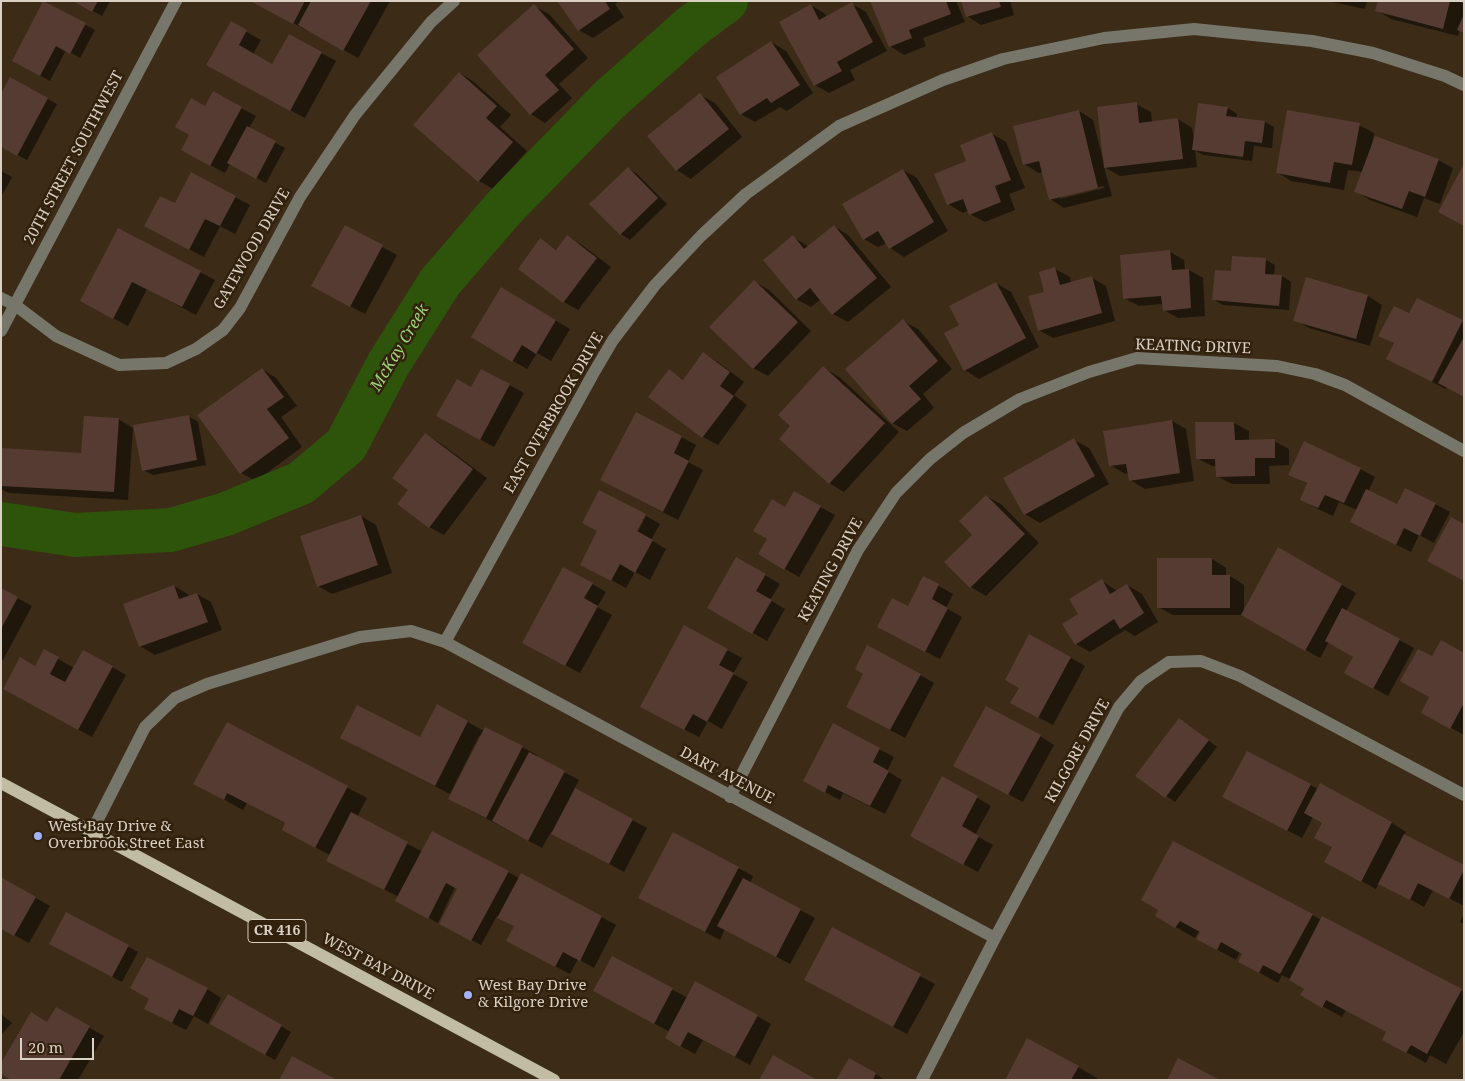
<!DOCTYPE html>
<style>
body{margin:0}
#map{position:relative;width:1465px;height:1081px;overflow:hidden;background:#3b2b17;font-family:"Noto Serif",serif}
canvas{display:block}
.frame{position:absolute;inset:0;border:2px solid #dad0c4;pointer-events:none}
.scale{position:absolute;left:20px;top:1038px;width:74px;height:22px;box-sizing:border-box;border:2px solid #dad0c4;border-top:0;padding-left:6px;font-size:15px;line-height:18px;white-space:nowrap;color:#dad0c4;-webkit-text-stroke:4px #31210d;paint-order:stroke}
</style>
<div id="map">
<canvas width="1465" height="1081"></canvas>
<div class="frame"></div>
<div class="scale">20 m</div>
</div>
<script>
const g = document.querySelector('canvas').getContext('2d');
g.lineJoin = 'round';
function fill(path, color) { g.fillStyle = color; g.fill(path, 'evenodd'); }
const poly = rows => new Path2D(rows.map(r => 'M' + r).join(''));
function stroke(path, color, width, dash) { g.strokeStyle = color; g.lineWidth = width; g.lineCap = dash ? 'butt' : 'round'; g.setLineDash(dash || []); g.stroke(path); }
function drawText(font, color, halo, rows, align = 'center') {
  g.font = font + ' "Noto Serif",serif'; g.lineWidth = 5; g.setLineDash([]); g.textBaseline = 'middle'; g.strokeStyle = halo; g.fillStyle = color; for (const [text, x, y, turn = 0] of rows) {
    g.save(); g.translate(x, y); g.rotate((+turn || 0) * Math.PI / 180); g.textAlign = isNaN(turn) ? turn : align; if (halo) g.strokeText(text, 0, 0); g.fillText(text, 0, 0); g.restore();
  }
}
const shadow = poly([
 [74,1,110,1,102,16],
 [253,1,390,1,358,58,309,30,308,31],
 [559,1,619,1,615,4,624,17,593,38,579,30],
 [871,1,956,1,965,22,923,38,926,46,904,55,890,46],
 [962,1,1010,1,1014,15,981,25,967,16],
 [1328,1,1367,1,1365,9],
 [1379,1,1459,1,1464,4,1464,15,1458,36,1391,19,1377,10],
 [44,3,95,30,80,58,66,50,50,81,23,66],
 [852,4,866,12,887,51,850,70,855,80,829,93,815,85,811,5,825,14,827,17],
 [534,6,549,14,588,58,559,84,572,98,545,123,531,114],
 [231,23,261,40,253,54,273,65,289,36,336,61,305,118,222,73],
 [771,42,786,51,813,93,787,111,780,107,755,122,741,114],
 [460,73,474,82,511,115,500,127,527,151,493,189,479,181],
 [11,79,57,104,27,160,1,146],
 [700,95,715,103,742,137,691,179,677,170],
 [1136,104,1151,112,1152,122,1178,119,1192,128,1194,138,1228,108,1237,114,1236,119,1265,122,1274,127,1272,148,1254,146,1252,161,1203,155,1195,150,1197,167,1120,176,1104,167,1112,196,1064,208,1050,199,1043,172,1039,173,1024,164,1079,111,1093,120,1103,160,1105,160],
 [1103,186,1104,188,1060,199,1060,196],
 [206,108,241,108,256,116,249,128,285,148,266,183,230,164,225,173,197,158,191,135],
 [1359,125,1374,133,1372,143,1438,160,1453,168,1440,204,1424,198,1417,217,1370,200,1356,191,1363,172,1348,170,1344,190,1291,181,1277,172],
 [991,133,1006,142,1025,188,1009,194,1015,210,985,222,970,214,969,210,963,213,948,204,968,161],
 [628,168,637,174,667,204,630,240,621,234],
 [903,170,917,178,948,231,904,257,890,248,887,243,878,247,864,239],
 [1,171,12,177,1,197],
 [191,174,250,205,235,234,220,226,204,257,160,234],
 [834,226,848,235,891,287,848,322,833,314,821,299,811,307,796,299,793,237,809,247],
 [345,227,397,255,365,314,327,294],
 [118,230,215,280,196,315,147,289,128,326,96,309],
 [567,237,582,245,611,267,578,310,564,302,520,268,541,240,557,250],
 [1170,252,1184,260,1185,270,1189,270,1203,278,1205,316,1178,318,1164,310,1163,304,1139,306,1124,298],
 [1266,260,1275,265,1274,276,1282,276,1291,282,1289,310,1223,305,1214,300,1233,272],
 [1055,269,1070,277,1071,283,1092,278,1106,286,1115,321,1053,338,1039,330,1046,292],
 [1307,279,1368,296,1382,305,1370,346,1309,328,1295,320],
 [755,282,769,290,811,331,768,376,753,368],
 [996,283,1011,292,1039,347,979,379,965,370,961,326],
 [516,297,570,329,551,361,537,353,527,369,513,361],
 [1417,299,1464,322,1464,396,1447,387,1446,389,1402,367,1395,344,1380,335,1409,315],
 [903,321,918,329,952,369,923,394,934,408,907,431,892,423],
 [704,354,718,362,744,382,734,395,747,405,718,445,703,437,650,397,669,371,684,380],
 [823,368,838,376,899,432,844,492,829,483,792,426],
 [262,369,276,378,297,406,281,417,302,447,256,481,241,473],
 [481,370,524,393,494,447,452,424],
 [636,413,696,445,688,462,703,470,678,520,616,488],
 [188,416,198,422,206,465,153,475,143,470],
 [118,419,133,428,128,500,9,493,1,489,1,450,82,454],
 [1172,421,1186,429,1194,481,1145,489,1130,480,1129,473,1125,474,1111,465],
 [1234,423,1249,431,1249,441,1274,441,1289,449,1289,465,1269,466,1270,484,1232,484,1217,476,1217,466,1212,466,1197,458,1196,424],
 [426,435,440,443,487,478,444,535,429,527,410,489],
 [1074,440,1089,448,1109,484,1040,523,1025,514],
 [1360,469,1375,477,1368,492,1397,506,1435,504,1450,512,1434,543,1419,535,1411,552,1351,522,1357,510,1339,502,1333,516,1316,508,1301,499,1308,484,1289,474],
 [795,493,835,515,799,577,759,554],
 [986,496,1001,504,1039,543,986,596,971,587,946,562,973,535],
 [361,516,376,525,392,573,332,594,318,586],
 [646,516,660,524,651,540,666,549,650,580,635,572,626,588,596,572,633,536,635,537],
 [1278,548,1356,593,1346,611,1414,648,1388,696,1360,681,1355,656,1329,642,1320,658,1244,615,1173,615,1158,607,1212,559,1226,568,1226,576,1230,576,1244,585,1244,612],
 [736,558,780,584,770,600,785,609,767,641,708,607],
 [923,577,953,594,946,608,962,617,940,659,878,627,908,607],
 [1102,581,1117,591,1127,585,1142,594,1158,622,1135,636,1125,630,1090,652,1076,644,1080,614],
 [592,584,606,592,597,607,612,615,580,673,538,651],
 [174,586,188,594,189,597,197,594,211,602,222,630,155,655,140,646,124,605],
 [1,589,32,606,3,660,1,659],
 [685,627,742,658,733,674,748,682,722,729,708,721,699,737,656,715],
 [44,651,74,668,112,667,126,675,92,737,19,697],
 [1464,654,1464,735,1422,712,1431,697,1433,658],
 [1071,658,1085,666,1053,725,1026,711],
 [920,675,934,683,905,738,862,715],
 [438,706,484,731,522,747,537,755,536,757,579,780,574,789,647,828,624,872,551,832,542,848,464,807,482,737,479,736,450,794,356,746,421,739],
 [227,724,367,798,357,817,423,852,508,872,519,878,521,874,616,925,594,968,578,959,570,974,522,949,515,926,497,916,481,945,450,929,459,889,455,887,438,923,397,900,399,897,342,868,330,855,303,841,286,824,247,803,243,810,214,794],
 [1189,725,1217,747,1175,802,1137,775],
 [1040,736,1054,745,1023,802,969,774],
 [879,749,894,757,887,771,902,780,885,814,843,793,840,800,819,789],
 [943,778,991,806,975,835,993,845,978,872,926,844],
 [1310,785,1318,789,1320,785,1392,823,1406,832,1404,835,1464,867,1464,906,1433,890,1424,907,1379,882,1376,889,1340,870,1334,847,1324,823,1313,817,1302,838,1238,805],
 [674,833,753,876,750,883,815,918,790,964,725,929,720,940,654,905],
 [1,878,50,906,29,943,1,928],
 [66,914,138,952,122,982,60,949],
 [1464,914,1464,924,1460,922],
 [1312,915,1321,920,1322,918,1464,992,1464,1032,1446,1064,1430,1055,1426,1063,1383,1039,1387,1032,1346,1010,1342,1017,1302,995,1306,988,1290,979,1282,975,1278,983,1258,972,1240,952,1236,960,1198,939,1202,932,1199,931,1195,938,1156,916],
 [832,929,935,984,907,1034,820,988],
 [613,958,688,998,757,1016,771,1024,750,1065,703,1040,695,1054,666,1038,670,1032,609,999],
 [207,989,221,998,208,1024,194,1016,186,1030,160,1017,150,998],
 [228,996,291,1032,275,1060,212,1024],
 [57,1009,104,1036,78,1080,14,1080],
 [1,1014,12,1023,1,1035],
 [849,1059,885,1080,838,1080],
 [1078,1067,1097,1078,1096,1080,1006,1080]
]);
const river = poly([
 [1,524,75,535,171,530,226,514,301,483,346,445,389,363,440,282,503,209,609,100,691,27,726,1]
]);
const building = poly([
 [43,1,86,23,70,54,56,46,40,76,12,61],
 [73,1,98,1,92,12],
 [250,1,305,1,293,24],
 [311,1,371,1,343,51,298,25],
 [557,1,605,1,610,9,578,31],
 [870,1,946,1,951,14,909,30,912,38,889,47],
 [961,1,999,1,1001,7,966,17],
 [1378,1,1450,1,1443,29,1375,11],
 [852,2,873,42,837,62,842,71,814,86,779,22,811,4,819,20],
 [534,4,574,49,545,75,559,90,530,115,477,55],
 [1464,14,1464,33,1457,30],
 [231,21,247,30,239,45,272,64,289,34,322,52,290,111,206,65],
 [771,41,800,85,771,103,767,98,740,115,716,77],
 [459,72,497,106,486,118,513,142,478,182,413,125],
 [10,77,48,98,17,156,1,147,1,94],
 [213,91,242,107,210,166,181,150,189,135,175,127,191,98,205,106],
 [700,93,729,129,676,171,647,136],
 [1137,102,1139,123,1178,118,1183,159,1104,168,1097,107],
 [1198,103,1228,107,1226,116,1265,121,1262,143,1245,141,1243,157,1192,150],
 [1079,110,1098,188,1049,200,1039,161,1023,165,1013,126],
 [1287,110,1360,123,1352,165,1334,162,1330,183,1276,173],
 [247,126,276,141,256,179,227,163],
 [992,132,1011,180,995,186,1001,202,969,215,963,199,947,205,934,174,966,161,960,145],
 [1375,136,1439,159,1425,197,1409,191,1402,209,1354,192],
 [1464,164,1464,226,1438,212],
 [628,167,658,198,620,235,589,204],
 [903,169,934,222,889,249,878,231,863,240,842,204],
 [191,172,236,196,220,226,205,219,189,250,144,226,160,196,175,203],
 [345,225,383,245,350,307,311,286],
 [834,225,877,278,832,315,810,288,796,300,763,260,793,235,804,249],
 [118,228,201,271,182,307,132,282,113,319,80,301],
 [567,235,597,258,563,303,518,269,540,238,556,250],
 [1170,250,1172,270,1189,269,1191,308,1163,311,1161,296,1123,299,1120,255],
 [1232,256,1266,258,1265,274,1282,275,1279,306,1212,300,1215,270,1231,271],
 [1055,267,1060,285,1092,276,1102,313,1038,331,1028,296,1044,292,1039,272],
 [1306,277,1368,295,1356,339,1293,321],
 [754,280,798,322,753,369,709,327],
 [996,282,1026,338,964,371,944,333,959,325,949,306],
 [501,287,556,320,536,354,522,345,512,362,471,337],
 [1417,298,1463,320,1432,382,1386,359,1394,343,1378,336,1394,306,1409,313],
 [903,319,938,361,909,386,921,399,892,424,845,369],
 [1464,337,1464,397,1438,383],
 [703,352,730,372,720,386,734,396,702,438,648,397,669,369,683,380],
 [823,366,885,423,829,484,779,439,790,426,778,415],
 [262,368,284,397,267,409,289,438,240,474,197,415],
 [481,369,510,384,480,440,436,416,457,379,471,387],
 [636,412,682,436,674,453,689,461,663,512,600,480],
 [189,415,197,460,142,471,133,425],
 [84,416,119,418,114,492,1,486,1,448,81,453],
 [1172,420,1180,473,1129,481,1126,464,1109,466,1103,431],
 [1195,422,1234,422,1235,440,1275,439,1275,458,1255,458,1255,476,1216,477,1215,459,1196,459],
 [425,433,473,469,429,528,397,504,408,490,392,478],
 [1074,438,1095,476,1024,515,1003,478],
 [1304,441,1361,468,1344,503,1325,495,1318,508,1300,500,1307,483,1288,475],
 [1405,488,1436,503,1420,536,1404,528,1396,545,1350,522,1366,489,1397,504],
 [599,490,646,514,637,531,653,540,635,573,620,564,611,581,580,565,597,531,582,523],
 [794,491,821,506,784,570,758,554,767,539,753,531,772,499,785,507],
 [986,495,1025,534,970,588,944,562,972,535,959,521],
 [361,515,378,565,317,587,300,536],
 [1451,517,1464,524,1464,581,1427,561],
 [1278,547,1342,584,1305,651,1241,615],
 [736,557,766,574,756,591,772,600,752,634,707,608],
 [1157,558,1212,558,1212,575,1230,575,1230,608,1157,608],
 [563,567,593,583,584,598,598,606,565,666,522,643],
 [923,576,939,584,932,599,948,608,925,652,877,627,892,598,908,606],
 [1102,579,1110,594,1127,584,1144,613,1120,629,1114,619,1075,645,1062,624,1078,614,1069,599],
 [174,585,179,599,197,593,208,622,139,647,123,604],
 [1,588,18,597,1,629],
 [1342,608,1400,639,1373,689,1344,673,1353,657,1325,641],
 [684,625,728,649,719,665,734,673,707,722,693,714,684,730,640,707],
 [1029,634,1071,657,1038,718,1010,703,1019,688,1005,680],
 [1441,640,1464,653,1464,703,1450,729,1421,713,1429,697,1400,681,1418,649,1432,656],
 [867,645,921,674,890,730,846,707,863,674,855,669],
 [44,649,59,657,50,674,65,682,83,650,113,666,78,730,3,689,20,657,35,666],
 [437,704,468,721,435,786,340,738,357,705,420,737],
 [986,706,1041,735,1008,795,953,766],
 [1179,718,1209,740,1165,798,1135,776],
 [227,722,348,786,315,848,282,830,285,823,227,793,224,800,193,784],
 [833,723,880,748,873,762,889,771,870,806,828,785,825,793,803,781],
 [485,727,523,746,486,818,448,799],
 [1247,751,1311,784,1287,831,1222,797],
 [529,752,565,771,528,841,492,821],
 [942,776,978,796,962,826,979,836,963,865,910,836],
 [1320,783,1392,822,1361,882,1324,862,1332,847,1314,838,1322,823,1304,813],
 [575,788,633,819,609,864,551,834],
 [351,812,408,842,384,890,326,861],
 [432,831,509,871,471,941,439,924,457,889,446,883,428,919,395,901],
 [673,832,739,867,705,932,638,898],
 [1404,834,1464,865,1464,870,1449,899,1418,883,1410,900,1378,884],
 [1173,841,1313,914,1280,974,1263,965,1259,973,1238,962,1242,954,1221,942,1217,950,1196,939,1200,932,1180,921,1175,928,1155,916,1158,910,1141,900],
 [521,873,602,916,580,961,563,952,555,967,506,941,514,926,497,918],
 [1,877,36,897,14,936,1,929],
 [743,878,801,909,776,957,717,926],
 [66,912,129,945,112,977,49,944],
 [1322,916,1462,989,1427,1054,1411,1045,1406,1053,1382,1040,1386,1032,1326,1000,1322,1008,1300,995,1304,989,1289,980],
 [832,927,921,974,893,1027,804,980],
 [612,956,673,988,654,1024,593,991],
 [147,957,208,988,193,1016,179,1009,172,1023,144,1009,149,999,130,988],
 [695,981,758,1015,735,1057,688,1032,680,1047,665,1038],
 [228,994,282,1025,265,1055,210,1024],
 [56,1007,90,1026,59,1080,11,1080,1,1074,1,1063,31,1012,47,1022],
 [1027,1038,1079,1066,1071,1080,1005,1080],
 [773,1055,817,1080,759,1080],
 [292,1056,337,1080,279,1080],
 [849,1058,876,1073,873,1080,836,1080],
 [1178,1058,1220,1080,1167,1080]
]);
const minor = poly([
 [1,298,15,305,56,336,119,365,166,363,196,349,223,330,240,308,300,197,355,115,431,22,454,1],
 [1,331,176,1],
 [445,642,593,374,613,340,655,285,701,236,746,194,839,126,943,80,1003,59,1104,38,1194,29,1312,41,1373,53,1445,76,1464,85],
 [730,797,858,550,896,493,930,459,963,433,1020,399,1089,372,1137,358,1277,366,1315,374,1345,385,1464,451],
 [92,831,145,727,175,698,207,684,360,637,411,631,445,642,995,938],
 [922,1080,995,938,1119,707,1141,681,1169,662,1201,661,1240,676,1464,795]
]);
const major = poly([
 [1,783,554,1080]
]);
const markers = [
 [38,836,5,"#a2b2fd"],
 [468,995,5,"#a2b2fd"]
];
const shields = [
 [277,931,58]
];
const shieldNames = [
 ["CR 416",277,931]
];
const streetNames = [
 ["20TH STREET SOUTHWEST",74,158,-62],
 ["GATEWOOD DRIVE",252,249,-60],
 ["KEATING DRIVE",1193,347,2],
 ["EAST OVERBROOK DRIVE",554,413,-60],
 ["KEATING DRIVE",831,570,-61],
 ["KILGORE DRIVE",1078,751,-61],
 ["DART AVENUE",727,776,28],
 ["WEST BAY DRIVE",378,967,28]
];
const poiNames = [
 ["West Bay Drive &",48,827],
 ["Overbrook Street East",48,844],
 ["West Bay Drive",478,986],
 ["& Kilgore Drive",478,1003]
];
const waterNames = [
 ["McKay Creek",400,348,-59]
];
fill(shadow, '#0007');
stroke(river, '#2e530b', 44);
fill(building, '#553b32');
stroke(minor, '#77766a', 12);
stroke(major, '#c0bda4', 12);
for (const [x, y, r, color] of markers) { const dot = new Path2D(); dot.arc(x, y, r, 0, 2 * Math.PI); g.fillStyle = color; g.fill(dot); stroke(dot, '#31210d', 2); }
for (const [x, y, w] of shields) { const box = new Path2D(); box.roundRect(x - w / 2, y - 11.5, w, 23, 4); g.fillStyle = '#31210d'; g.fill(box); stroke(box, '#dad0c4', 1); }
drawText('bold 14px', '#dad0c4', null, shieldNames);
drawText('15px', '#dad0c4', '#31210d', streetNames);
drawText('15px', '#dad0c4', '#31210d', poiNames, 'left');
drawText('italic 16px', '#9cd476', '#31210d', waterNames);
</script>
